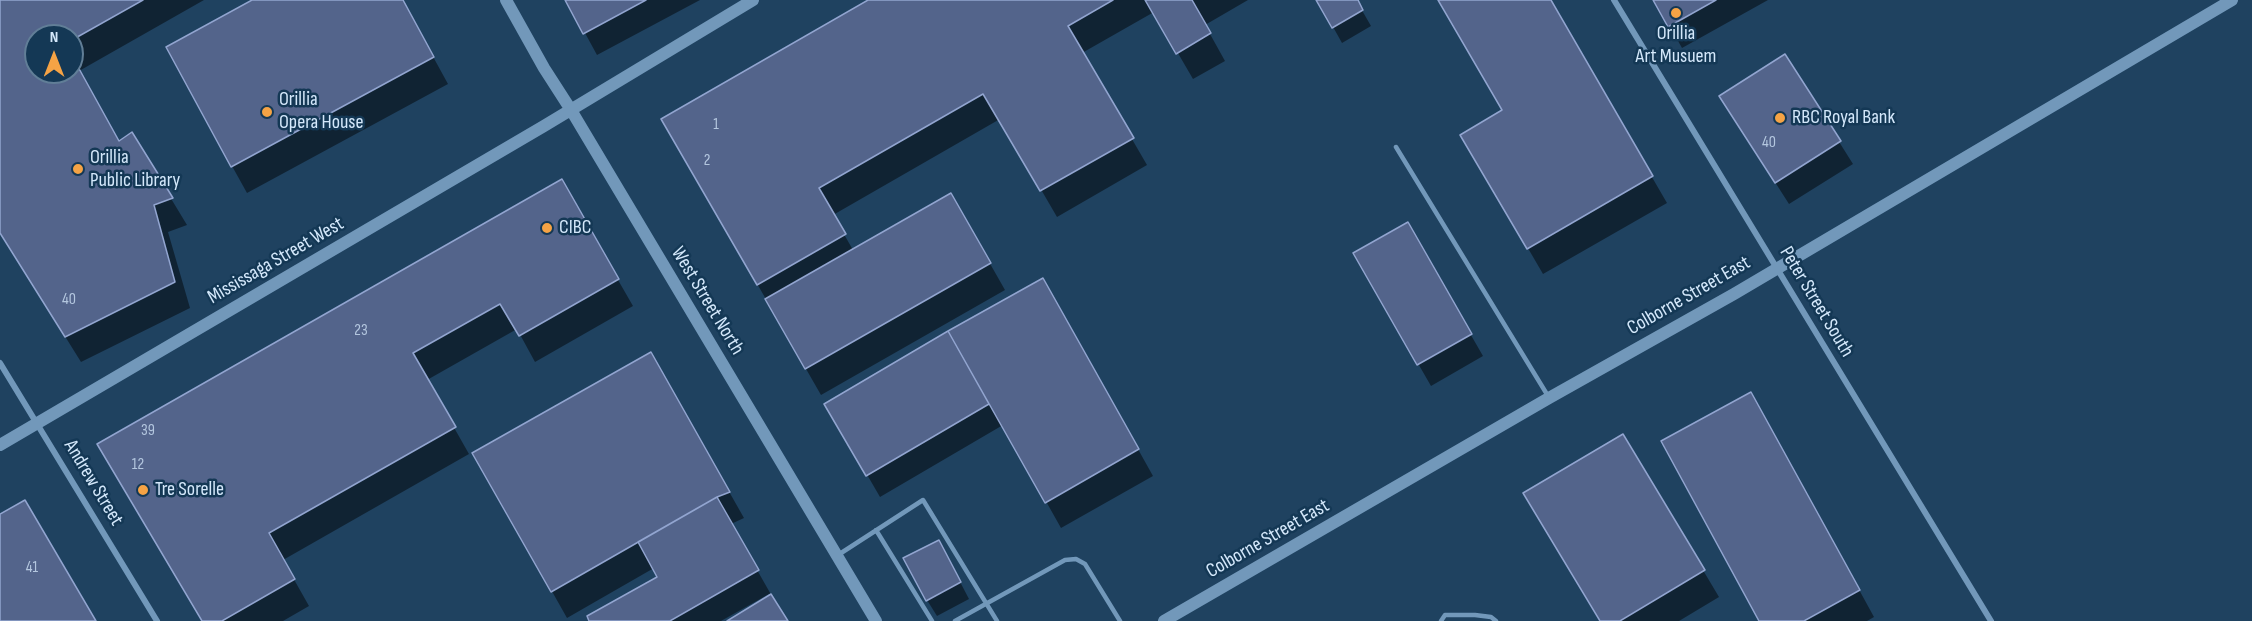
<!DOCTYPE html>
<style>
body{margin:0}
#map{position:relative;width:2252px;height:621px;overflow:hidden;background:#1f4260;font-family:"Sofia Sans Condensed",sans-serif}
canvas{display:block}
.north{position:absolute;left:24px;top:24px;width:60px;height:60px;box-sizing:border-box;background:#143855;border:2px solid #617e97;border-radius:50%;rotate:0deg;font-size:16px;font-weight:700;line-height:24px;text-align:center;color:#d4e8fb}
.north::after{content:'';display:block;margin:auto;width:21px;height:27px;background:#f5a345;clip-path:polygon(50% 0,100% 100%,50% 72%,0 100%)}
</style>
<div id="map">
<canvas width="2252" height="621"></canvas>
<div class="north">N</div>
</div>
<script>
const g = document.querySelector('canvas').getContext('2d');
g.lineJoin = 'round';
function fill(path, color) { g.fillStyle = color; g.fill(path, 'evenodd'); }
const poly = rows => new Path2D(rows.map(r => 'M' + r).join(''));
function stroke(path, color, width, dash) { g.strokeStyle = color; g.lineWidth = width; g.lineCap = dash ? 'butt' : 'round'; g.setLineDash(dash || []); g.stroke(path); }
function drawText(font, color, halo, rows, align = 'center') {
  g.font = font + ' "Sofia Sans Condensed",sans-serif'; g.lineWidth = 5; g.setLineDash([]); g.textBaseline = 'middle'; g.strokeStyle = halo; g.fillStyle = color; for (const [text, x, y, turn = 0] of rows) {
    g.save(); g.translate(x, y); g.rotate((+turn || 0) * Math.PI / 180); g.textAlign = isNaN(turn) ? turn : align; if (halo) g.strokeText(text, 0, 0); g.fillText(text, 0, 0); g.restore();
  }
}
const shadow = poly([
 [0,0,204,0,79,71,119,143,132,134,187,225,168,232,190,308,81,362,0,232],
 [36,36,72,36,72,72,36,72],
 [255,0,402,0,448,84,247,193,232,166],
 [567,0,700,0,597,55],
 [871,0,1248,0,1205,25,1225,61,1193,79,1154,12,1082,53,1147,165,1057,217,1000,119,833,215,853,250,951,195,1005,290,821,395,663,120],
 [1318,0,1356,0,1371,26,1342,43],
 [1440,0,1549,0,1667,203,1543,274,1462,135,1504,111],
 [1655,0,1768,0,1682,48],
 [1785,56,1853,164,1789,204,1734,118],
 [561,181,633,306,535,362,517,329,427,380,469,454,283,560,309,606,283,621,204,621,114,469],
 [1407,224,1483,356,1431,386,1355,254],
 [1058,306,1153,476,1061,528,1003,425,880,497,826,404,949,332],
 [651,354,744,518,731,524,786,621,730,621,770,596,769,594,721,621,591,621,659,577,654,568,567,618,474,453],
 [1766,420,1874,617,1867,621,1761,621],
 [1623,436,1719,597,1679,621,1601,621],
 [947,557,969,599,937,616,927,600]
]);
const building = poly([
 [0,0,143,0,72,40,72,36,36,36,36,72,72,72,72,56,119,141,132,132,173,198,154,205,175,282,65,337,0,233,0,0],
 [252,0,403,0,434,57,231,167,166,47,252,0],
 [565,0,646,0,583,34,565,0],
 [868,0,1113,0,1068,26,1134,138,1040,191,983,94,819,188,846,234,757,285,661,119,868,0],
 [1145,0,1192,0,1211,33,1176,54,1145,0],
 [1316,0,1358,0,1363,10,1332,28,1316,0],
 [1438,0,1551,0,1653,176,1527,249,1460,135,1502,110,1438,0],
 [1653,0,1716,0,1668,27,1653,0],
 [1785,54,1841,141,1775,183,1719,96,1785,54],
 [562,179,619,279,519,336,500,304,413,353,456,427,269,533,295,579,222,621,202,621,97,444,562,179],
 [951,193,991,263,805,369,765,299,951,193],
 [1408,222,1472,334,1417,365,1353,253,1408,222],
 [1043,278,1139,449,1045,503,948,331,1043,278],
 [948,331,989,404,866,476,824,404,948,331],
 [651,352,730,492,717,497,551,592,472,453,651,352],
 [1751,392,1860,590,1804,621,1759,621,1661,441,1751,392],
 [1623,434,1705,570,1620,621,1600,621,1523,493,1623,434],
 [717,497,759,570,670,621,589,621,587,616,657,577,638,542,717,497],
 [25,500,96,621,0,621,0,514,25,500],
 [939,540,961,582,926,601,903,558,939,540],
 [771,594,788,621,727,621,771,594]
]);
const lane = poly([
 [1396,147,1548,396],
 [876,530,932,621],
 [838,555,923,500,997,621],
 [955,621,1065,560,1076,559,1085,564,1120,621],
 [1441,621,1445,615,1475,615,1491,617,1496,621]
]);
const street = poly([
 [1614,0,1991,621],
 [0,363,157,621]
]);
const secondary = poly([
 [506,0,544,68,571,110,876,621],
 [0,445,544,126,753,0],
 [1164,621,1549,398,1734,294,2232,0]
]);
const markers = [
 [1676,13,6,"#f5a345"],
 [267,112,6,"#f5a345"],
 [1780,118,6,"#f5a345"],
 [78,169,6,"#f5a345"],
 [547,228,6,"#f5a345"],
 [143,490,6,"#f5a345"]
];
const numberNames = [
 ["1",716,125],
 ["40",1769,143],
 ["2",707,161],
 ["40",69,300],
 ["23",361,331],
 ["39",148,431],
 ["12",138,465],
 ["41",32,568]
];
const poiNames = [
 ["Orillia",1676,34,"center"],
 ["Art Musuem",1676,57,"center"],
 ["Orillia",279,100],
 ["Opera House",279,123],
 ["RBC Royal Bank",1792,118],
 ["Orillia",90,158],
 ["Public Library",90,181],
 ["CIBC",559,228],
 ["Tre Sorelle",155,490]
];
const streetNames = [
 ["Mississaga Street West",276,261,-30],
 ["Colborne Street East",1689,296,-30],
 ["West Street North",707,301,59],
 ["Peter Street South",1816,302,59],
 ["Andrew Street",93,483,59],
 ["Colborne Street East",1268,539,-30]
];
fill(shadow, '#0007');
fill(building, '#53648b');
stroke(building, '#92a5d0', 1.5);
stroke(lane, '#7298ba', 4.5);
stroke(street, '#7298ba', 6);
stroke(secondary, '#7298ba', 12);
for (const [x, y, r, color] of markers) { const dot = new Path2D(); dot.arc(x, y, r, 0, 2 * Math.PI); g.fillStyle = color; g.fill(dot); stroke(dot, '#143855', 2); }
drawText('16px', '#b4c7df', null, numberNames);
drawText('20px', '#d4e8fb', '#143855', poiNames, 'left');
drawText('20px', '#d4e8fb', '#143855', streetNames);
</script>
